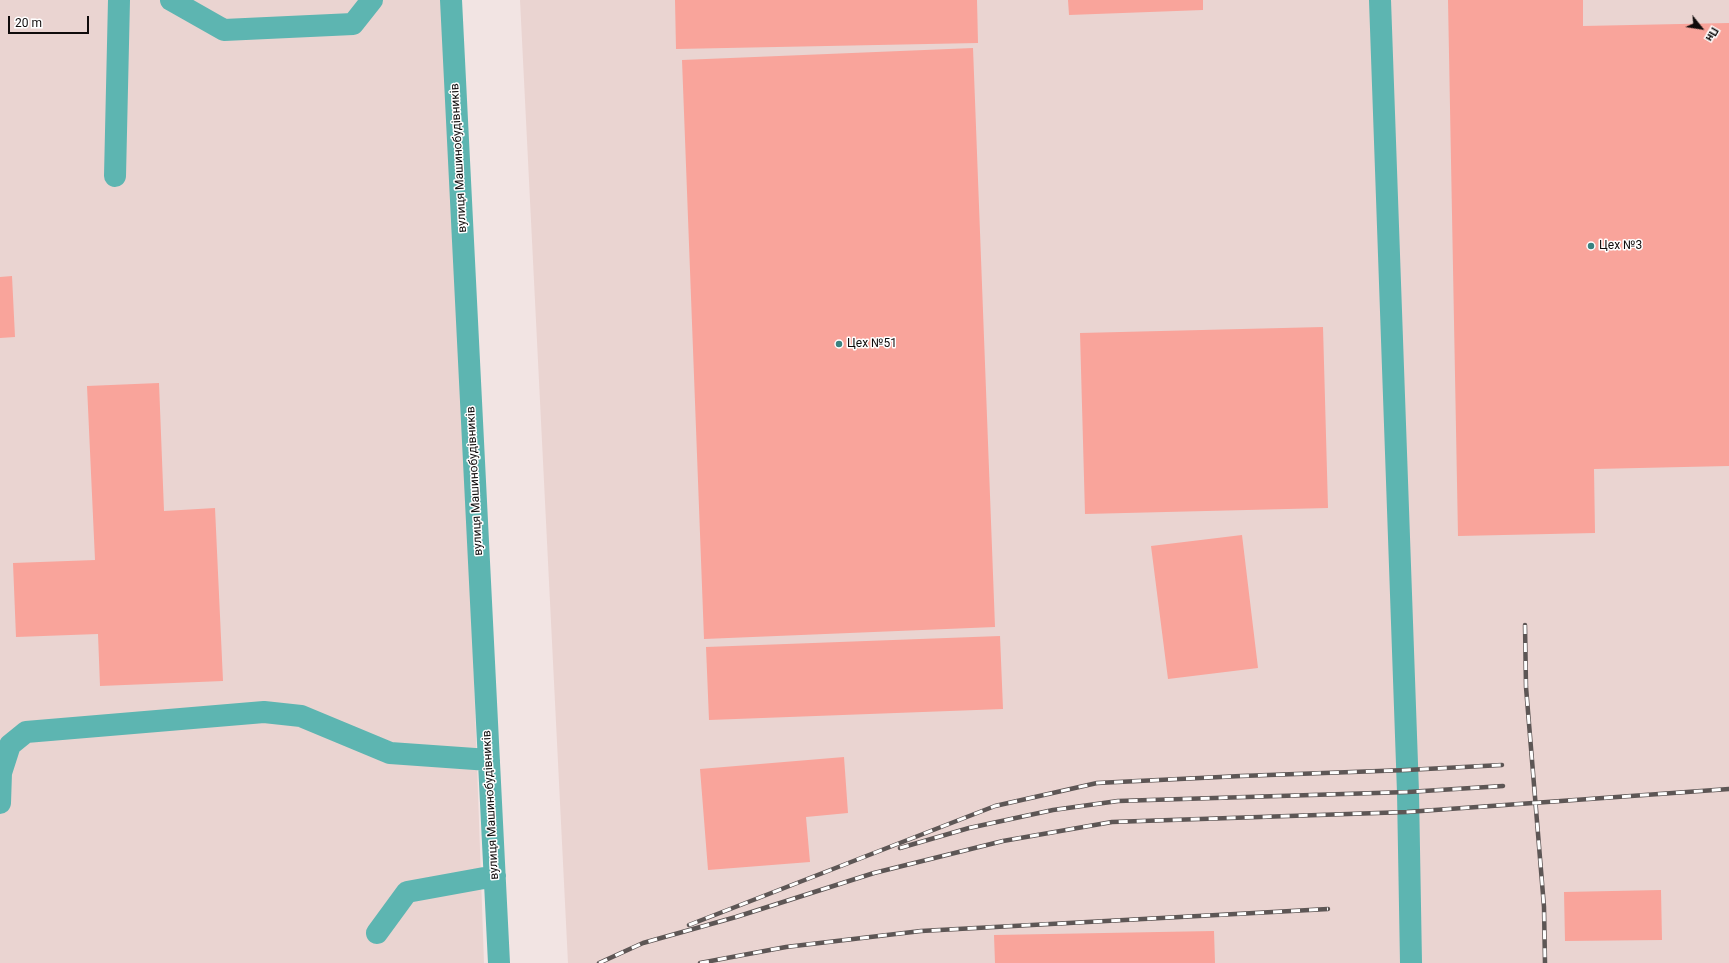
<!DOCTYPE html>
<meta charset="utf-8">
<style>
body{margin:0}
#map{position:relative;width:1729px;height:963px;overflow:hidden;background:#f2e4e3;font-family:Roboto,sans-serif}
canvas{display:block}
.north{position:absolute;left:1681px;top:8px;width:40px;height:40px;-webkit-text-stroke:3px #fff;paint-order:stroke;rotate:120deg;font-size:11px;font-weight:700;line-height:16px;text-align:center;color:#0f0b0b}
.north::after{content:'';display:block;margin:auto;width:14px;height:18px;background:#0f0b0b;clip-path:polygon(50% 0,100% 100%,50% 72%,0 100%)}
.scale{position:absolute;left:8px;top:16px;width:81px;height:18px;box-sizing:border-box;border:2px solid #0f0b0b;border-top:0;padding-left:5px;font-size:12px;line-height:14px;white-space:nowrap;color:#0f0b0b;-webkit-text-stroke:3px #fff;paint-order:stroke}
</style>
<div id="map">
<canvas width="1729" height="963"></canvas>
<div class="north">Пн</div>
<div class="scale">20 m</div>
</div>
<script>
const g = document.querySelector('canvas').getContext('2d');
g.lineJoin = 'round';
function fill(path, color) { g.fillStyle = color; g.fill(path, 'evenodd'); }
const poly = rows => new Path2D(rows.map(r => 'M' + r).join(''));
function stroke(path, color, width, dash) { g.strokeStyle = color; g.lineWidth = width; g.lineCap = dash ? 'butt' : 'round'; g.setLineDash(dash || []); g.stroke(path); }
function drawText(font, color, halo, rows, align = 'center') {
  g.font = font + ' Roboto,sans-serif'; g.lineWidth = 3; g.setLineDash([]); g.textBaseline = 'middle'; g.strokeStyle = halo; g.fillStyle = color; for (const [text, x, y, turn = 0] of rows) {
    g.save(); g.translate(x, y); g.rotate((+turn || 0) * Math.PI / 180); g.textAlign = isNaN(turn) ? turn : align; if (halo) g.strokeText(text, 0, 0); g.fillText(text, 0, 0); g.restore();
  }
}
const built = poly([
 [0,0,450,0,484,963,0,963],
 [520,0,1729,0,1729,963,568,963]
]);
const building = poly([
 [675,0,977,0,978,43,676,49],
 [1068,0,1203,0,1203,10,1069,15],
 [1448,0,1583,0,1583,26,1729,23,1729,466,1594,469,1595,533,1458,536],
 [973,48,995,627,704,639,682,60],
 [12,276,15,337,0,338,0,277],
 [1323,327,1328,508,1085,514,1080,333],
 [159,383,164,511,215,508,223,681,100,686,98,634,16,637,13,563,95,560,87,386],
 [1242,535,1258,668,1168,679,1151,546],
 [1000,636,1003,709,709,720,706,647],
 [844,757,848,813,806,817,810,862,708,870,700,769],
 [1661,890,1662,940,1565,941,1564,892],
 [1214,931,1215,963,995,963,994,935]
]);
const minor = poly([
 [171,0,224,30,353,24,372,0],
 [451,0,499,963],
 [1380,0,1408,792,1411,963],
 [115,176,119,0],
 [0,803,1,773,10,745,26,732,264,712,301,716,390,753,489,760],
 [377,933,407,892,495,876]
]);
const rail = poly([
 [1525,625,1526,687,1544,907,1545,963],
 [900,848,969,828,1053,810,1118,801,1408,792,1503,786],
 [689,925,995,806,1097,783,1241,776,1407,770,1502,765],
 [599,963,643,943,736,917,874,873,1003,841,1112,822,1407,812,1729,789],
 [700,963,786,947,921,931,1328,909]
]);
const markers = [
 [1591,246,4,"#3a8280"],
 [839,344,4,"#3a8280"]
];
const streetNames = [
 ["вулиця Машинобудівників",459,158,-93],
 ["вулиця Машинобудівників",475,481,-93],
 ["вулиця Машинобудівників",491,805,-93]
];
const poiNames = [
 ["Цех №3",1599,246],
 ["Цех №51",847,344]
];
fill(built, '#ead4d1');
fill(building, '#f9a49b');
stroke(minor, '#5db5b1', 22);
stroke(rail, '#5d5655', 4.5);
stroke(rail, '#fff', 3, [9]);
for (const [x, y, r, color] of markers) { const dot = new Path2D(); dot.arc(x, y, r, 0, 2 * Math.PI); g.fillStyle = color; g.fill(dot); stroke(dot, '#fff', 1.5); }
drawText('12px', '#0f0b0b', '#fff', streetNames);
drawText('12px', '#0f0b0b', '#fff', poiNames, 'left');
</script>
